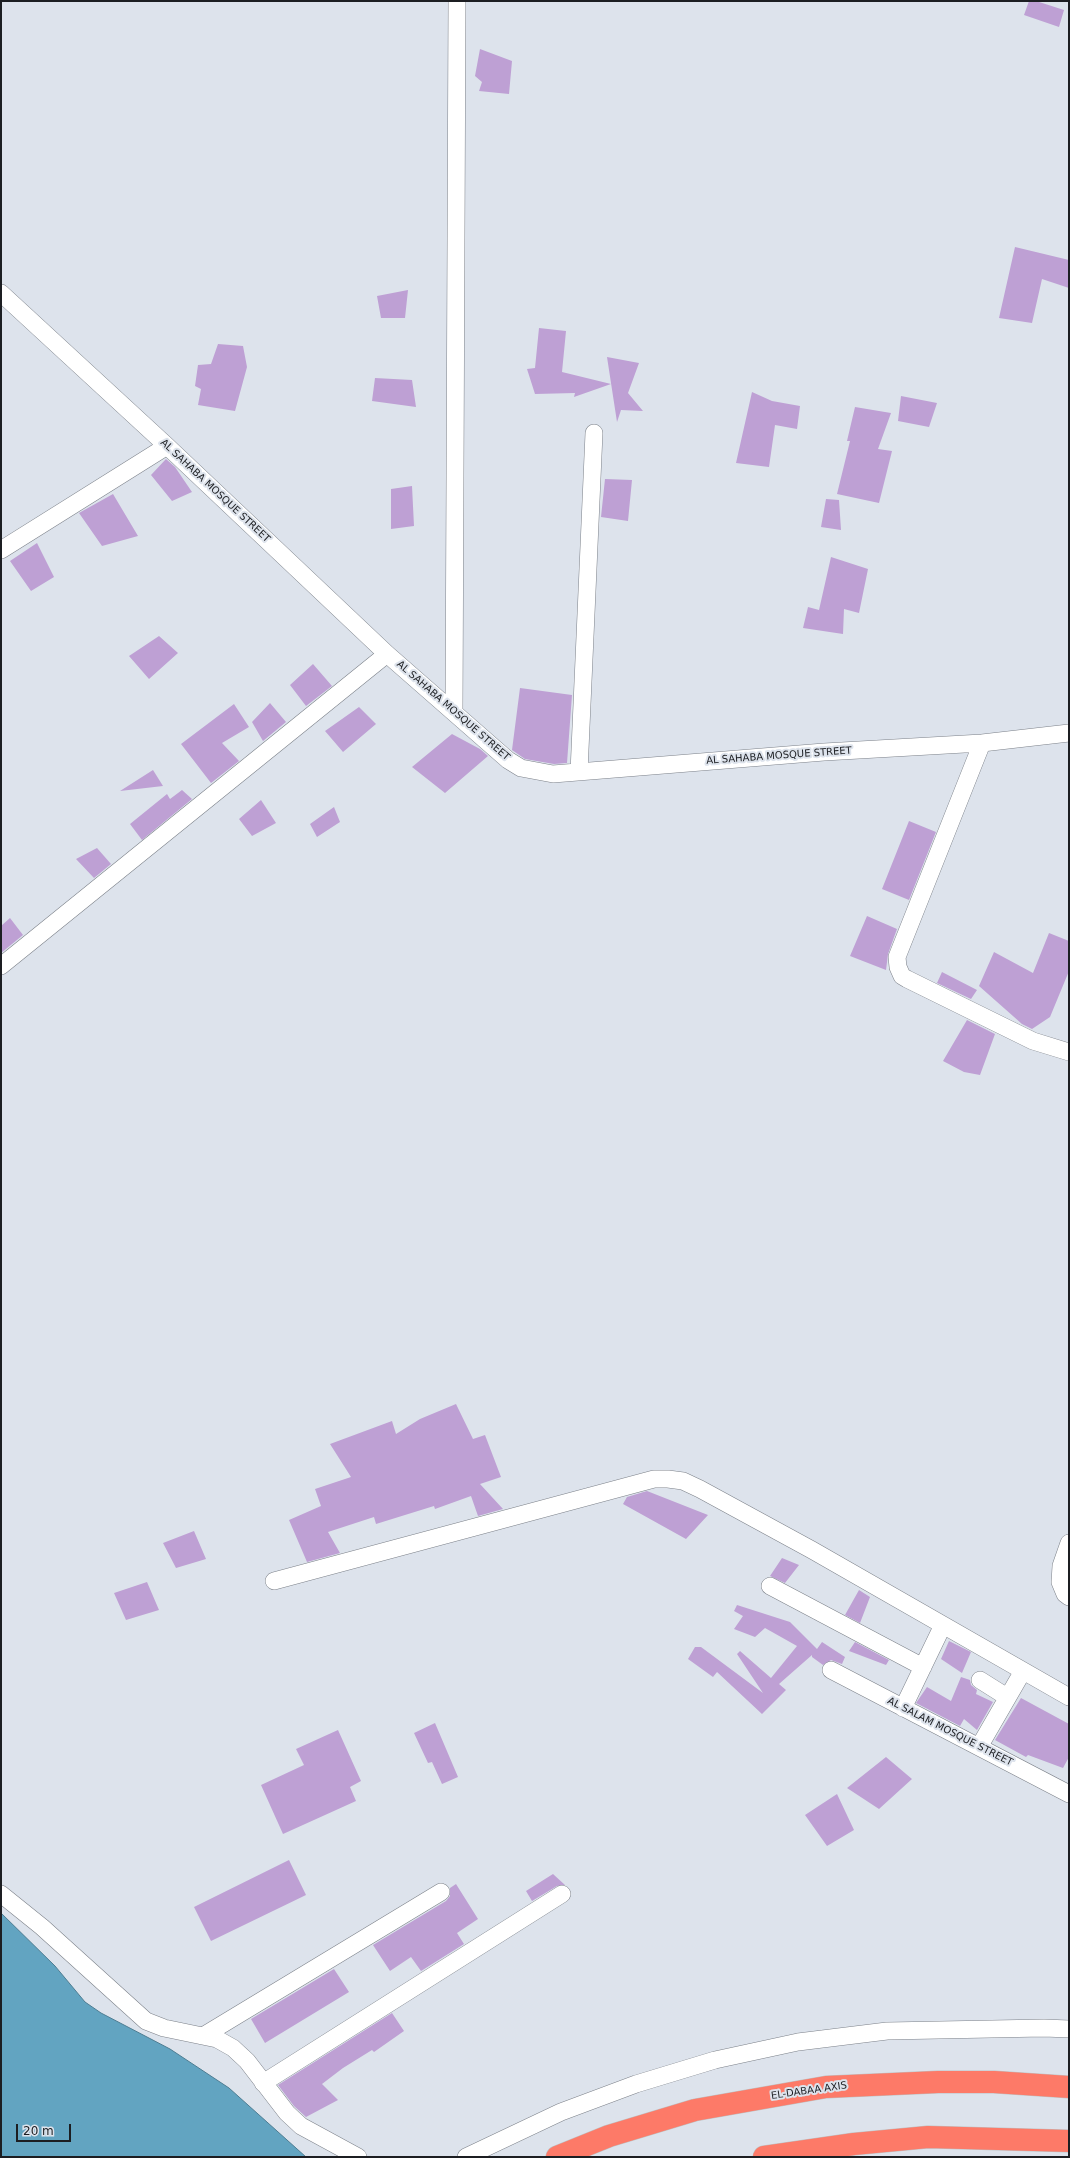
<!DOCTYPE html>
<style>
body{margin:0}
#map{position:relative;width:1070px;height:2158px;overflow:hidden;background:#dde3ec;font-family:"DejaVu Sans",sans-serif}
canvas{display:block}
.frame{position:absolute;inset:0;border:2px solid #1c1e22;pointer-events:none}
.scale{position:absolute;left:16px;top:2124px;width:55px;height:18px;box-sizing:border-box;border:2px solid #1c1e22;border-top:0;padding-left:5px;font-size:12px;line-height:14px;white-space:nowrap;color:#1c1e22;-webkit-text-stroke:3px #dde3ec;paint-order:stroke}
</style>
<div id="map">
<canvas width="1070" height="2158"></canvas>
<div class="frame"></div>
<div class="scale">20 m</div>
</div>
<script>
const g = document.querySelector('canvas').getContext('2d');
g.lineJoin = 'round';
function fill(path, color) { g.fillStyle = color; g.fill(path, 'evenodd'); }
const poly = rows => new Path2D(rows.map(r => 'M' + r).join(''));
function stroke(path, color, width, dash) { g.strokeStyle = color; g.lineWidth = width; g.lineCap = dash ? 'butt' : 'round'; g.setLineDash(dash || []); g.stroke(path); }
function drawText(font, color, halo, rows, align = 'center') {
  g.font = font + ' "DejaVu Sans",sans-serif'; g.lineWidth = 4; g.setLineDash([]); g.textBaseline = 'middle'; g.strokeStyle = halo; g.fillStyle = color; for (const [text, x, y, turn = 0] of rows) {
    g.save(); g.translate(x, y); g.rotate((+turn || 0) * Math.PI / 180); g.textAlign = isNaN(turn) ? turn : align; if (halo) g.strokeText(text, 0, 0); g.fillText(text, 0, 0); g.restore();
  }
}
const water = poly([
 [1,1913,55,1966,85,2002,101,2013,170,2049,229,2088,306,2157,1,2157,1,1913]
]);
const building = poly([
 [1029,1,1036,1,1064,10,1059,27,1024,15],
 [480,49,512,61,509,94,479,91,482,82,475,76],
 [1015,247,1069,260,1069,288,1042,279,1032,323,999,318],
 [408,290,405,318,381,318,377,296],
 [539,328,566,331,562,372,611,384,574,397,575,393,535,394,527,369,535,368],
 [218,344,243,346,247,367,235,411,198,405,201,389,195,386,198,365,211,364],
 [607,357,639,363,628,393,643,411,621,410,617,422],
 [375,378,412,380,416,407,372,401],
 [752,392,772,401,800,406,797,429,775,425,769,467,736,463],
 [901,396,937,403,929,427,898,421],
 [855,407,891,413,878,449,892,451,879,503,837,494,850,441,847,441],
 [166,459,175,467,192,492,172,501,151,475],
 [605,479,632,480,628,521,601,517],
 [412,486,414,526,391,529,391,489],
 [113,494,138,536,102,546,79,513],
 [826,499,839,500,841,530,821,527],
 [37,543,54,577,31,591,10,561],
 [831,557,868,569,859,613,844,609,843,634,803,628,808,607,819,610],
 [159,636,178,653,149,679,129,656],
 [313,664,332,686,306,706,290,685],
 [520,688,572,695,567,763,554,764,525,759,512,750],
 [270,703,286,722,263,741,252,722],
 [234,704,249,727,222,743,239,761,211,783,181,744],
 [359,707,376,724,343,752,325,731],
 [452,734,480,749,488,756,445,793,412,767],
 [153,770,163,786,120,791],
 [182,790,192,799,142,840,130,824,167,794,170,799],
 [261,800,276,823,252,836,239,819],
 [334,807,340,822,317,837,310,824],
 [909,821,936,832,909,900,882,889],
 [97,848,111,864,94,878,76,859],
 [867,916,897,929,888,954,886,970,850,956],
 [10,918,23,935,1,953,1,926],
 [1049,933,1069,941,1069,971,1050,1017,1032,1029,1022,1024,979,986,994,952,1033,973],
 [942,972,977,990,971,999,937,983],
 [967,1020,995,1034,980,1075,964,1072,943,1061],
 [456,1404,473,1439,485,1435,501,1477,480,1484,503,1509,478,1516,471,1496,435,1509,434,1506,376,1524,374,1517,328,1532,340,1553,307,1562,289,1520,321,1506,315,1489,351,1477,330,1444,392,1421,396,1434,420,1419],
 [647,1491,708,1515,686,1539,623,1504,627,1497],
 [194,1531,206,1559,176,1568,163,1543],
 [782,1558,799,1565,785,1583,770,1576],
 [147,1582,159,1610,126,1620,114,1593],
 [859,1590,870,1597,860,1623,845,1615],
 [737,1605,790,1622,817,1649,822,1642,845,1657,842,1664,831,1660,823,1665,812,1657,812,1655,779,1684,786,1690,762,1714,717,1672,713,1677,688,1659,695,1647,701,1647,763,1693,737,1654,740,1651,771,1678,797,1646,765,1628,755,1637,734,1629,743,1616,734,1611],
 [949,1641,971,1652,962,1673,941,1659],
 [855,1642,889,1660,886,1665,849,1651],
 [961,1677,970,1680,971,1685,977,1690,976,1694,993,1702,977,1730,964,1719,960,1726,916,1703,927,1687,951,1701],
 [1021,1698,1069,1724,1069,1757,1063,1768,1028,1755,1026,1757,995,1740],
 [435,1723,458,1777,442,1784,432,1762,428,1763,414,1733],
 [338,1730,361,1781,350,1787,356,1801,283,1834,261,1785,304,1765,296,1749],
 [886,1757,912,1779,879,1809,847,1788],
 [837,1794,854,1830,827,1846,805,1815],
 [289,1860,306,1895,211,1941,194,1907],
 [553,1874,565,1885,557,1886,532,1901,526,1891],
 [456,1884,478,1919,457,1933,464,1944,421,1971,411,1957,390,1971,373,1945,446,1901,450,1896,450,1888],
 [334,1969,349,1992,265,2043,251,2019],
 [392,2013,404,2031,374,2052,372,2050,343,2068,322,2084,338,2100,306,2117,294,2106,278,2085]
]);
const street = poly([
 [1,293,167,446,387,654,508,760,521,768,553,774,824,752,982,743,1069,733],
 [1,550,167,446],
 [454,712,457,1],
 [982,743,897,957,898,967,902,976,907,979,1033,1041,1069,1052],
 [579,772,594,433],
 [1,966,387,654],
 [1069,1543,1061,1566,1060,1582,1065,1594,1069,1597],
 [274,1581,654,1479,668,1479,683,1481,700,1489,812,1550,1069,1697],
 [770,1586,923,1667],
 [831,1670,1069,1794],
 [980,1680,1007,1697],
 [903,1708,943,1625],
 [979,1747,1023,1671],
 [1,1894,42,1927,146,2021,164,2028,217,2039,233,2048,247,2061,287,2113,301,2126,358,2157],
 [203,2036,441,1892],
 [263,2083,562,1894],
 [466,2157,561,2112,636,2084,715,2060,798,2042,887,2031,1044,2028,1069,2029]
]);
const highway = poly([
 [557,2157,609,2136,695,2110,826,2087,938,2082,994,2082,1069,2087],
 [764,2157,854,2144,928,2137,1069,2141]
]);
const streetNames = [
 ["AL SAHABA MOSQUE STREET",215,491,43],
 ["AL SAHABA MOSQUE STREET",453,711,41],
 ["AL SAHABA MOSQUE STREET",779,756,-4],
 ["AL SALAM MOSQUE STREET",950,1732,27],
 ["EL-DABAA AXIS",809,2091,-8]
];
fill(water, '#62a4c1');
stroke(water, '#4d7c91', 1);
fill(building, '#bea0d4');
stroke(street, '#7c8189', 18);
stroke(highway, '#bfc0c1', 23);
stroke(street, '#fff', 17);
stroke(highway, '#fd7a68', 22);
drawText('10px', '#1c1e22', '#dde3ec', streetNames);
</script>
